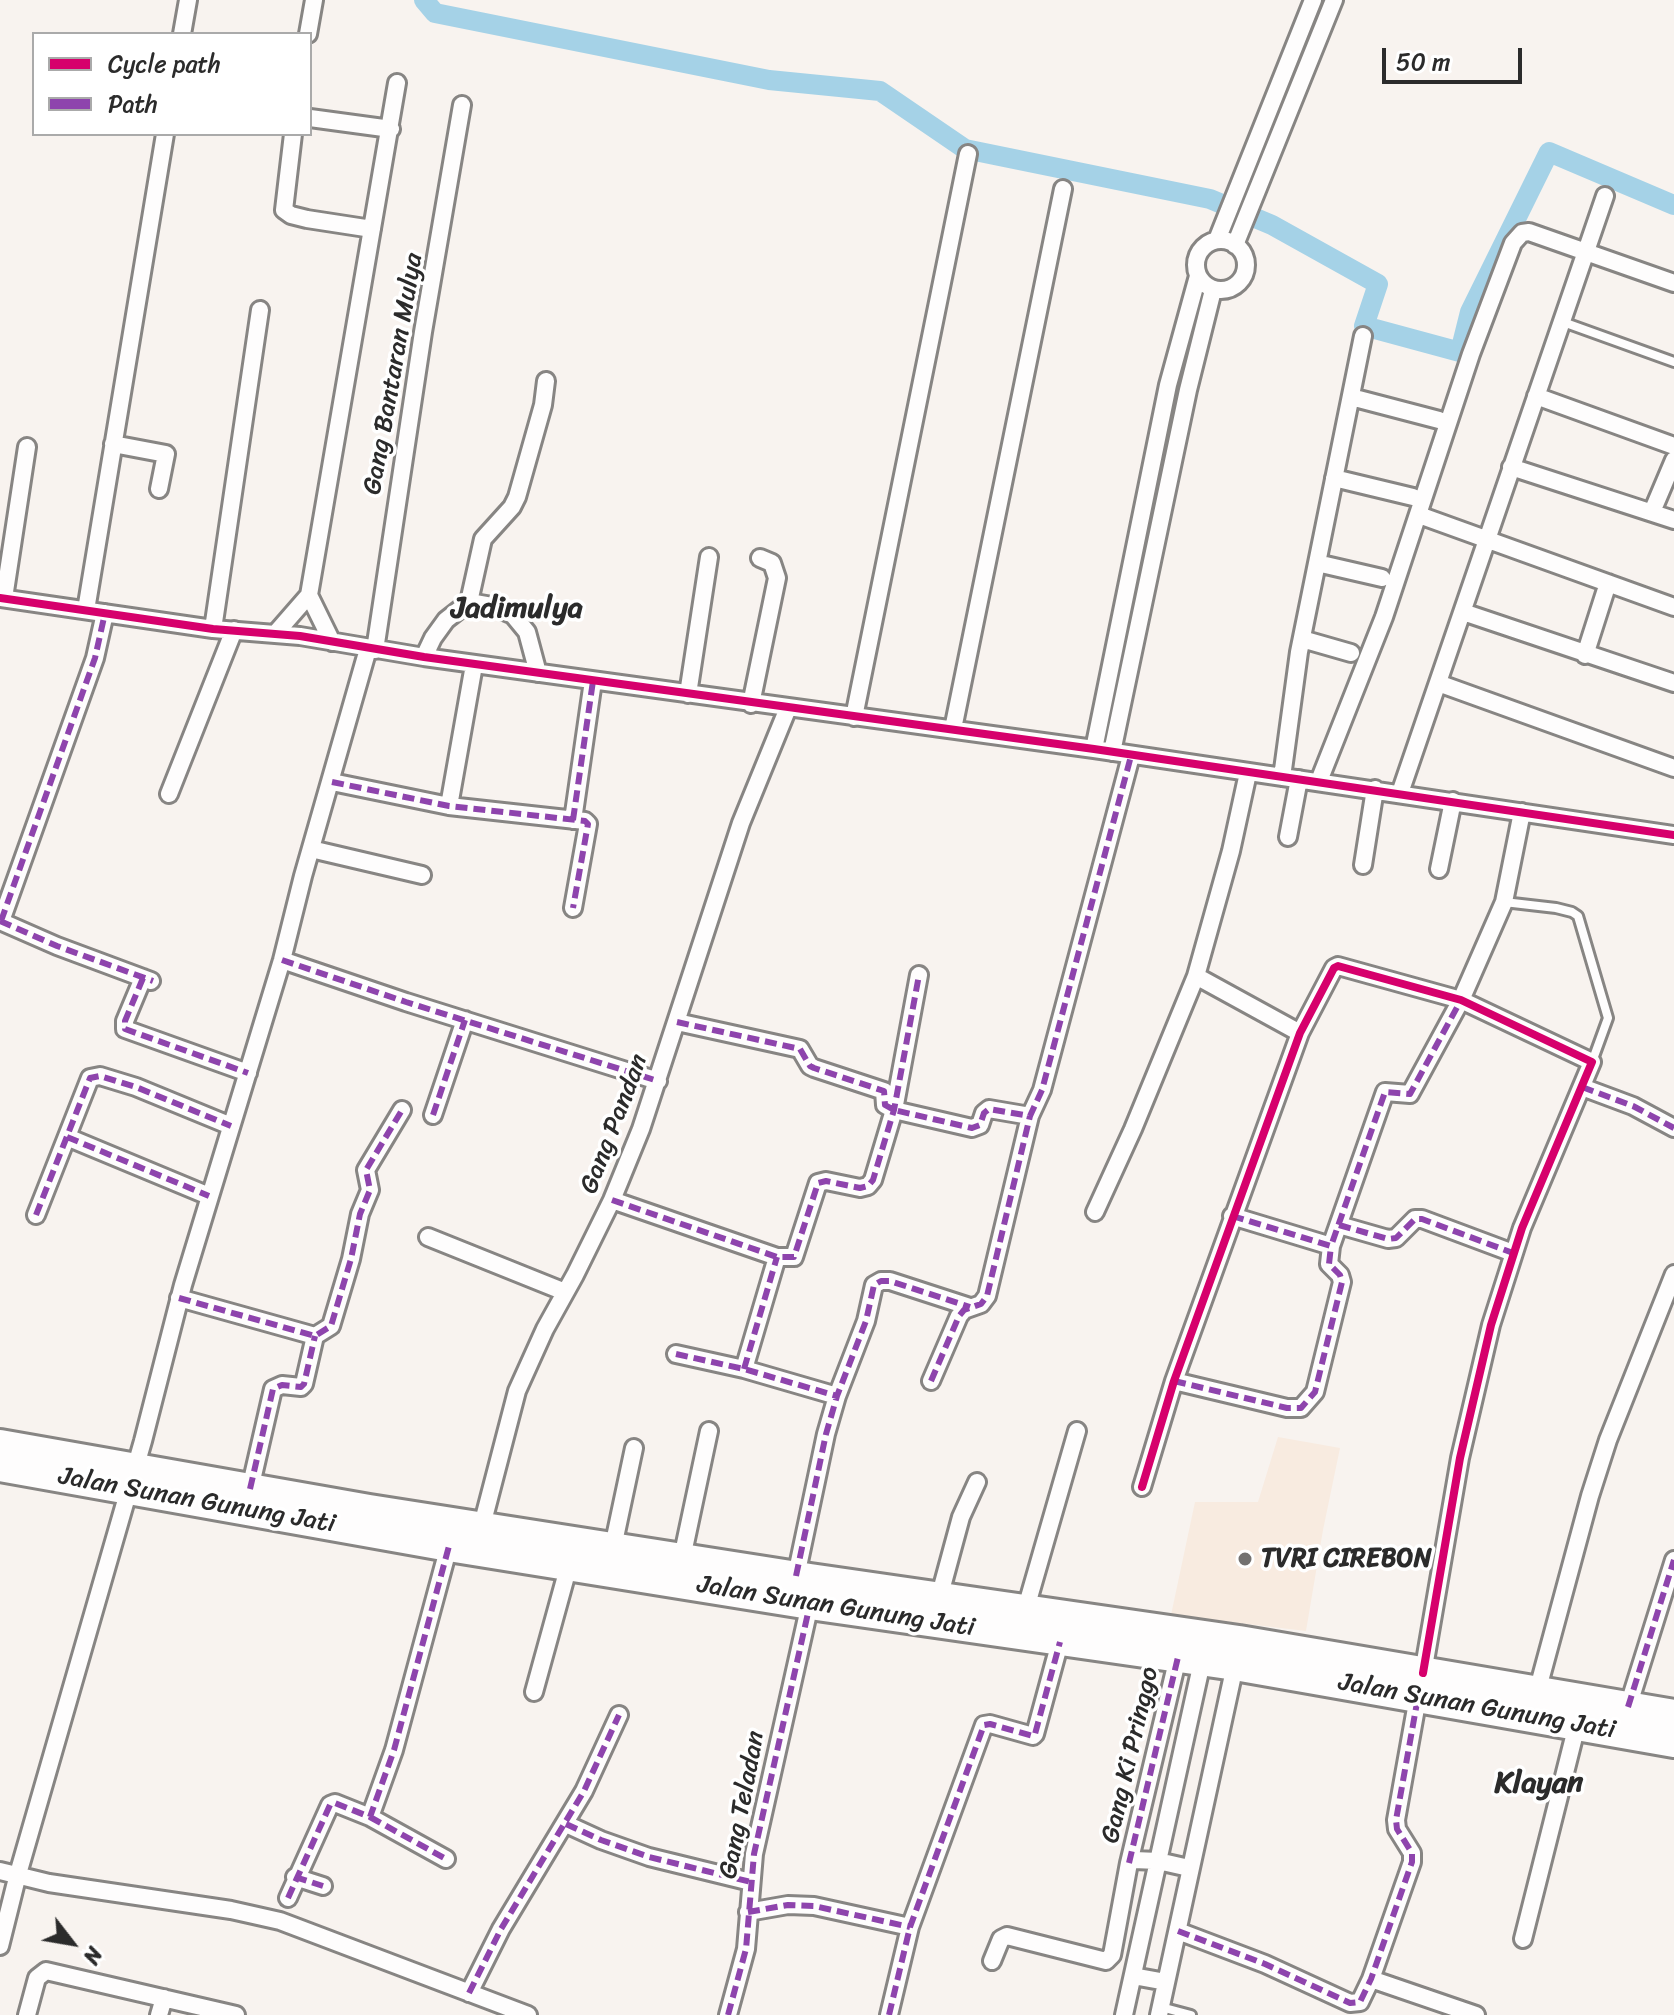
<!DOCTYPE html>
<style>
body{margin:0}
#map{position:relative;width:1674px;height:2015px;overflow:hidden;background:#f8f3ef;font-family:Sriracha,sans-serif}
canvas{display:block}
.legend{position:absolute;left:32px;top:32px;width:280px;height:104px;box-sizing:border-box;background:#fff;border:2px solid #aaa;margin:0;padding:10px 14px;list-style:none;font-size:24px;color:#2b2b2b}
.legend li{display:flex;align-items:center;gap:16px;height:40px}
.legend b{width:40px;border:2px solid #aaa}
.north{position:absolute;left:32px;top:1903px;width:80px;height:80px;-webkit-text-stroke:6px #fff;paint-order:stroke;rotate:121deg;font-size:22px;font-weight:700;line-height:32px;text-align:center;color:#2b2b2b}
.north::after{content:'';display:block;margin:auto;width:28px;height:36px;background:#2b2b2b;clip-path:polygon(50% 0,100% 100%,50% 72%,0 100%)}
.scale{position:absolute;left:1382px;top:48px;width:140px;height:36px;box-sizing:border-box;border:4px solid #2b2b2b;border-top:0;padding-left:10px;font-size:24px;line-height:28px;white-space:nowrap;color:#2b2b2b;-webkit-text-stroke:6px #fff;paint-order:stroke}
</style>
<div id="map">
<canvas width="1674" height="2015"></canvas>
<ul class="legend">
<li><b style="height:10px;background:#d6006c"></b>Cycle path</li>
<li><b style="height:10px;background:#8e44ad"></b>Path</li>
</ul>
<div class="north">N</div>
<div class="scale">50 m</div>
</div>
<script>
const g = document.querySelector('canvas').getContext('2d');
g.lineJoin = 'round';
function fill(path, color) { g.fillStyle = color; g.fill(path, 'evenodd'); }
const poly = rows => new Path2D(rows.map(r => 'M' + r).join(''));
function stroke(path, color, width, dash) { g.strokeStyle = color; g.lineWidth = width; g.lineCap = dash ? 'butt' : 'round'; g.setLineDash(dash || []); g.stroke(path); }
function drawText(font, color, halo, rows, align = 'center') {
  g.font = font + ' Sriracha,sans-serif'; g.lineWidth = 7; g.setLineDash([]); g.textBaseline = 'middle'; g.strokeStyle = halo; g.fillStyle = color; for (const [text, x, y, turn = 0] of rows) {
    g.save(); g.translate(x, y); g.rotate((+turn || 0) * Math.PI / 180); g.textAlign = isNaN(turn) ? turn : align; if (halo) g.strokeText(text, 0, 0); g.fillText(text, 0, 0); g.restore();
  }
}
const built = poly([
 [1278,1437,1340,1448,1323,1530,1306,1631,1171,1615,1195,1502,1258,1502]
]);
const canal = poly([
 [424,0,435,13,769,80,880,91,965,149,1210,199,1272,225,1378,284,1364,326,1460,352,1470,312,1549,152,1674,205]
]);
const lane = poly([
 [1563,322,1674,362],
 [1504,902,1556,908,1572,912,1578,916,1608,1018,1592,1062],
 [1161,2007,1191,2015]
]);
const street = poly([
 [182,34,188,0],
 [308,34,314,0],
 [310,118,391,129],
 [293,134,284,210,291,215,307,219,372,229],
 [1217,240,1313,0],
 '1196 265a25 25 0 1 1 50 0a25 25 0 1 1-50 0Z',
 [1235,245,1334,0],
 [1536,396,1674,446],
 [1351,397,1439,420],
 [113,444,166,454,159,489],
 [1511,467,1674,520],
 [1334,478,1413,497],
 [1652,512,1674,460],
 [1419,515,1674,607],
 [1317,563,1382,578],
 [309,595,332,642],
 [0,598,213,629,300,636,424,657,1094,749,1674,835],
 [4,598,27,447],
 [469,602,492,606,513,615,527,632,538,673],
 [86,610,165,134],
 [1463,612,1674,683],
 [213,629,260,310],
 [275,634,309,595,397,83],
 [1302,639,1351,653],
 [375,650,423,332,462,105],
 [1585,655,1608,583],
 [424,657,433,638,446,620,469,602,483,539,512,507,517,497,543,405,546,381],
 [1438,683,1674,768],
 [688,694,709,557],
 [751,704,777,578,772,563,760,558],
 [854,717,968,154],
 [953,729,1063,189],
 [1094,749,1168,385,1198,276],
 [1112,752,1188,390,1213,290],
 [1248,773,1231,851,1196,976,1300,1033],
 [1282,777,1299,652,1363,336],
 [1319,781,1384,617,1471,354,1513,243,1522,233,1529,232,1674,283],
 [332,782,449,806,585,821,588,824,573,908],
 [1400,793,1605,196],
 [169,794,234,630],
 [449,806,474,665],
 [573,820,593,681],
 [1288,837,1299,779],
 [311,849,422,875],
 [1363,865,1375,789],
 [1439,869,1453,801],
 [0,921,57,946,151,981],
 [1,921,95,658,105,613],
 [282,960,406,1002,658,1081],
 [143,978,125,1021,125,1029,248,1073],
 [677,1022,800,1049,810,1066,814,1068,884,1091,885,1105,894,1110,972,1128,980,1125,984,1113,989,1109,1030,1116,1042,1090,1131,756],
 [1582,1087,1633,1106,1674,1128],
 [433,1115,465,1020],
 [67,1137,209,1196],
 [612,1200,777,1257,794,1257,818,1183,826,1181,860,1188,868,1186,873,1180,894,1110,919,975],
 [1095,1212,1133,1129,1196,976],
 [36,1215,90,1078,100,1076,136,1087,231,1126],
 [1232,1216,1331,1246,1385,1092,1410,1094,1461,1000,1504,902,1522,812],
 [1339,1225,1388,1239,1396,1238,1415,1219,1422,1219,1513,1253],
 [428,1237,565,1292],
 [179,1298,315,1336,331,1326,351,1259,360,1214,370,1190,366,1170,402,1110],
 [676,1354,744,1369,837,1396],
 [744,1369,777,1257],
 [931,1381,959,1316,964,1310,981,1304,987,1296,1030,1116],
 [1174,1381,1287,1408,1301,1408,1315,1392,1342,1282,1340,1275,1329,1264,1331,1246],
 [1142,1487,1174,1381,1300,1033,1334,968,1338,966,1461,1000,1592,1062,1522,1228,1491,1325,1460,1458,1423,1673],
 [250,1489,273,1389,282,1385,301,1387,304,1384,315,1336],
 [480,1533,517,1391,545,1329,575,1275,612,1200,641,1129,741,823,788,708],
 [613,1547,634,1448],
 [682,1558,709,1431],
 [796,1576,826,1434,837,1396,866,1321,874,1285,881,1281,890,1281,970,1307],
 [939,1598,961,1517,977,1482],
 [1026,1608,1077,1431],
 [534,1692,569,1565],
 [1537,1692,1590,1496,1608,1440,1674,1274],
 [1628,1707,1674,1560],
 [370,1817,446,1859],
 [566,1824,601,1840,649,1857,751,1882],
 [1129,1863,1178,1657],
 [0,1871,49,1883,231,1910,280,1921,528,2015],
 [295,1877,323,1886],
 [288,1898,330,1805,335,1803,370,1817,394,1750,449,1546],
 [748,1912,788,1905,814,1906,910,1927],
 [1178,1931,1265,1964,1350,2003,1360,2002,1371,1979,1412,1862,1412,1853,1397,1829,1396,1820,1418,1697],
 [1523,1939,1577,1725],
 [0,1946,18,1874,143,1441,183,1285,282,960,303,876,368,649],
 [992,1961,1001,1939,1007,1936,1106,1961,1112,1955,1129,1863,1134,1860,1158,1861,1189,1868],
 [1133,1976,1166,1982],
 [1371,1979,1476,2015],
 [469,1993,501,1929,584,1791,619,1715],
 [27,2015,37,1978,46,1971,236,2015],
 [159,2015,164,1998],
 [728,2015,746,1949,754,1854,810,1604],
 [889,2015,910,1927,984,1725,990,1724,1033,1736,1035,1734,1060,1642],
 [1124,2015,1204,1653],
 [1159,2015,1236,1661]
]);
const highway = poly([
 [0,1445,369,1510,810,1579,1239,1641,1674,1715],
 [0,1466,449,1546,810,1604,1235,1665,1674,1742]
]);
const quiet = poly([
 [332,782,449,806,585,821,588,824,573,908],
 [573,820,593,681],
 [0,921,57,946,153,981],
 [1,921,95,658,105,613],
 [282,960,406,1002,658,1081],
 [143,978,125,1021,125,1029,248,1073],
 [677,1022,800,1049,810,1066,814,1068,884,1091,885,1105,894,1110,972,1128,980,1125,984,1113,989,1109,1030,1116,1042,1090,1131,756],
 [1582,1087,1633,1106,1674,1128],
 [433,1115,465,1020],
 [67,1137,209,1196],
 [612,1200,777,1257,794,1257,818,1183,826,1181,860,1188,868,1186,873,1180,894,1110,919,975],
 [36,1215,90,1078,100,1076,136,1087,231,1126],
 [1232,1216,1331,1246,1385,1092,1410,1094,1461,1000],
 [1339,1225,1388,1239,1396,1238,1415,1219,1422,1219,1513,1253],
 [179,1298,315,1336,331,1326,351,1259,360,1214,370,1190,366,1170,402,1110],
 [676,1354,744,1369,837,1396],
 [744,1369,777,1257],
 [931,1381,959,1316,964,1310,981,1304,987,1296,1030,1116],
 [1174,1381,1287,1408,1301,1408,1315,1392,1342,1282,1340,1275,1329,1264,1331,1246],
 [250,1489,273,1389,282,1385,301,1387,304,1384,315,1336],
 [796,1576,826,1434,837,1396,866,1321,874,1285,881,1281,890,1281,970,1307],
 [1628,1707,1674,1560],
 [370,1817,446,1859],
 [566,1824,601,1840,649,1857,751,1882],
 [1129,1863,1178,1657],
 [295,1877,323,1886],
 [288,1898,330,1805,335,1803,370,1817,394,1750,449,1546],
 [748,1912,788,1905,814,1906,910,1927],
 [1178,1931,1265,1964,1350,2003,1360,2002,1371,1979,1412,1862,1412,1853,1397,1829,1396,1820,1418,1697],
 [469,1993,501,1929,584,1791,619,1715],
 [728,2015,746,1949,754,1854,810,1604],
 [889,2015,910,1927,984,1725,990,1724,1033,1736,1035,1734,1060,1642]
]);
const cycleway = poly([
 [0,598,213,629,300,636,424,657,1094,749,1674,835],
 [1142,1487,1174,1381,1300,1033,1334,968,1338,966,1461,1000,1592,1062,1522,1228,1491,1325,1460,1458,1423,1673]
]);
const markers = [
 [1245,1559,8,"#737170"]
];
const streetNames = [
 ["Gang Bantaran Mulya",394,374,-80],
 ["Gang Pandan",615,1124,-69],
 ["Jalan Sunan Gunung Jati",197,1501,10],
 ["Jalan Sunan Gunung Jati",836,1607,9],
 ["Jalan Sunan Gunung Jati",1477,1707,10],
 ["Gang Ki Pringgo",1131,1755,-77],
 ["Gang Teladan",743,1805,-79]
];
const poiNames = [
 ["TVRI CIREBON",1261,1559]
];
const quarterNames = [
 ["Jadimulya",517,609],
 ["Klayan",1539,1784]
];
fill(built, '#f8ebe0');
stroke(canal, '#a5d2e7', 20);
stroke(lane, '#878583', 14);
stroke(street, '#878583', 22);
stroke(highway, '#878583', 36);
stroke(lane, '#fefdfd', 8);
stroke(street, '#fefdfd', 16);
stroke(highway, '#fefdfd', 30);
stroke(quiet, '#8e44ad', 6, [12, 6]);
stroke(cycleway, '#d6006c', 8);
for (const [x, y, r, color] of markers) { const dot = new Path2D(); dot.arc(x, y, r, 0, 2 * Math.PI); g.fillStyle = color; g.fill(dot); stroke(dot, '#fff', 3); }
drawText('26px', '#2b2b2b', '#fff', streetNames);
drawText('bold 26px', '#2b2b2b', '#fff', poiNames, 'left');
drawText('bold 30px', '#2b2b2b', '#fff', quarterNames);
</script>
